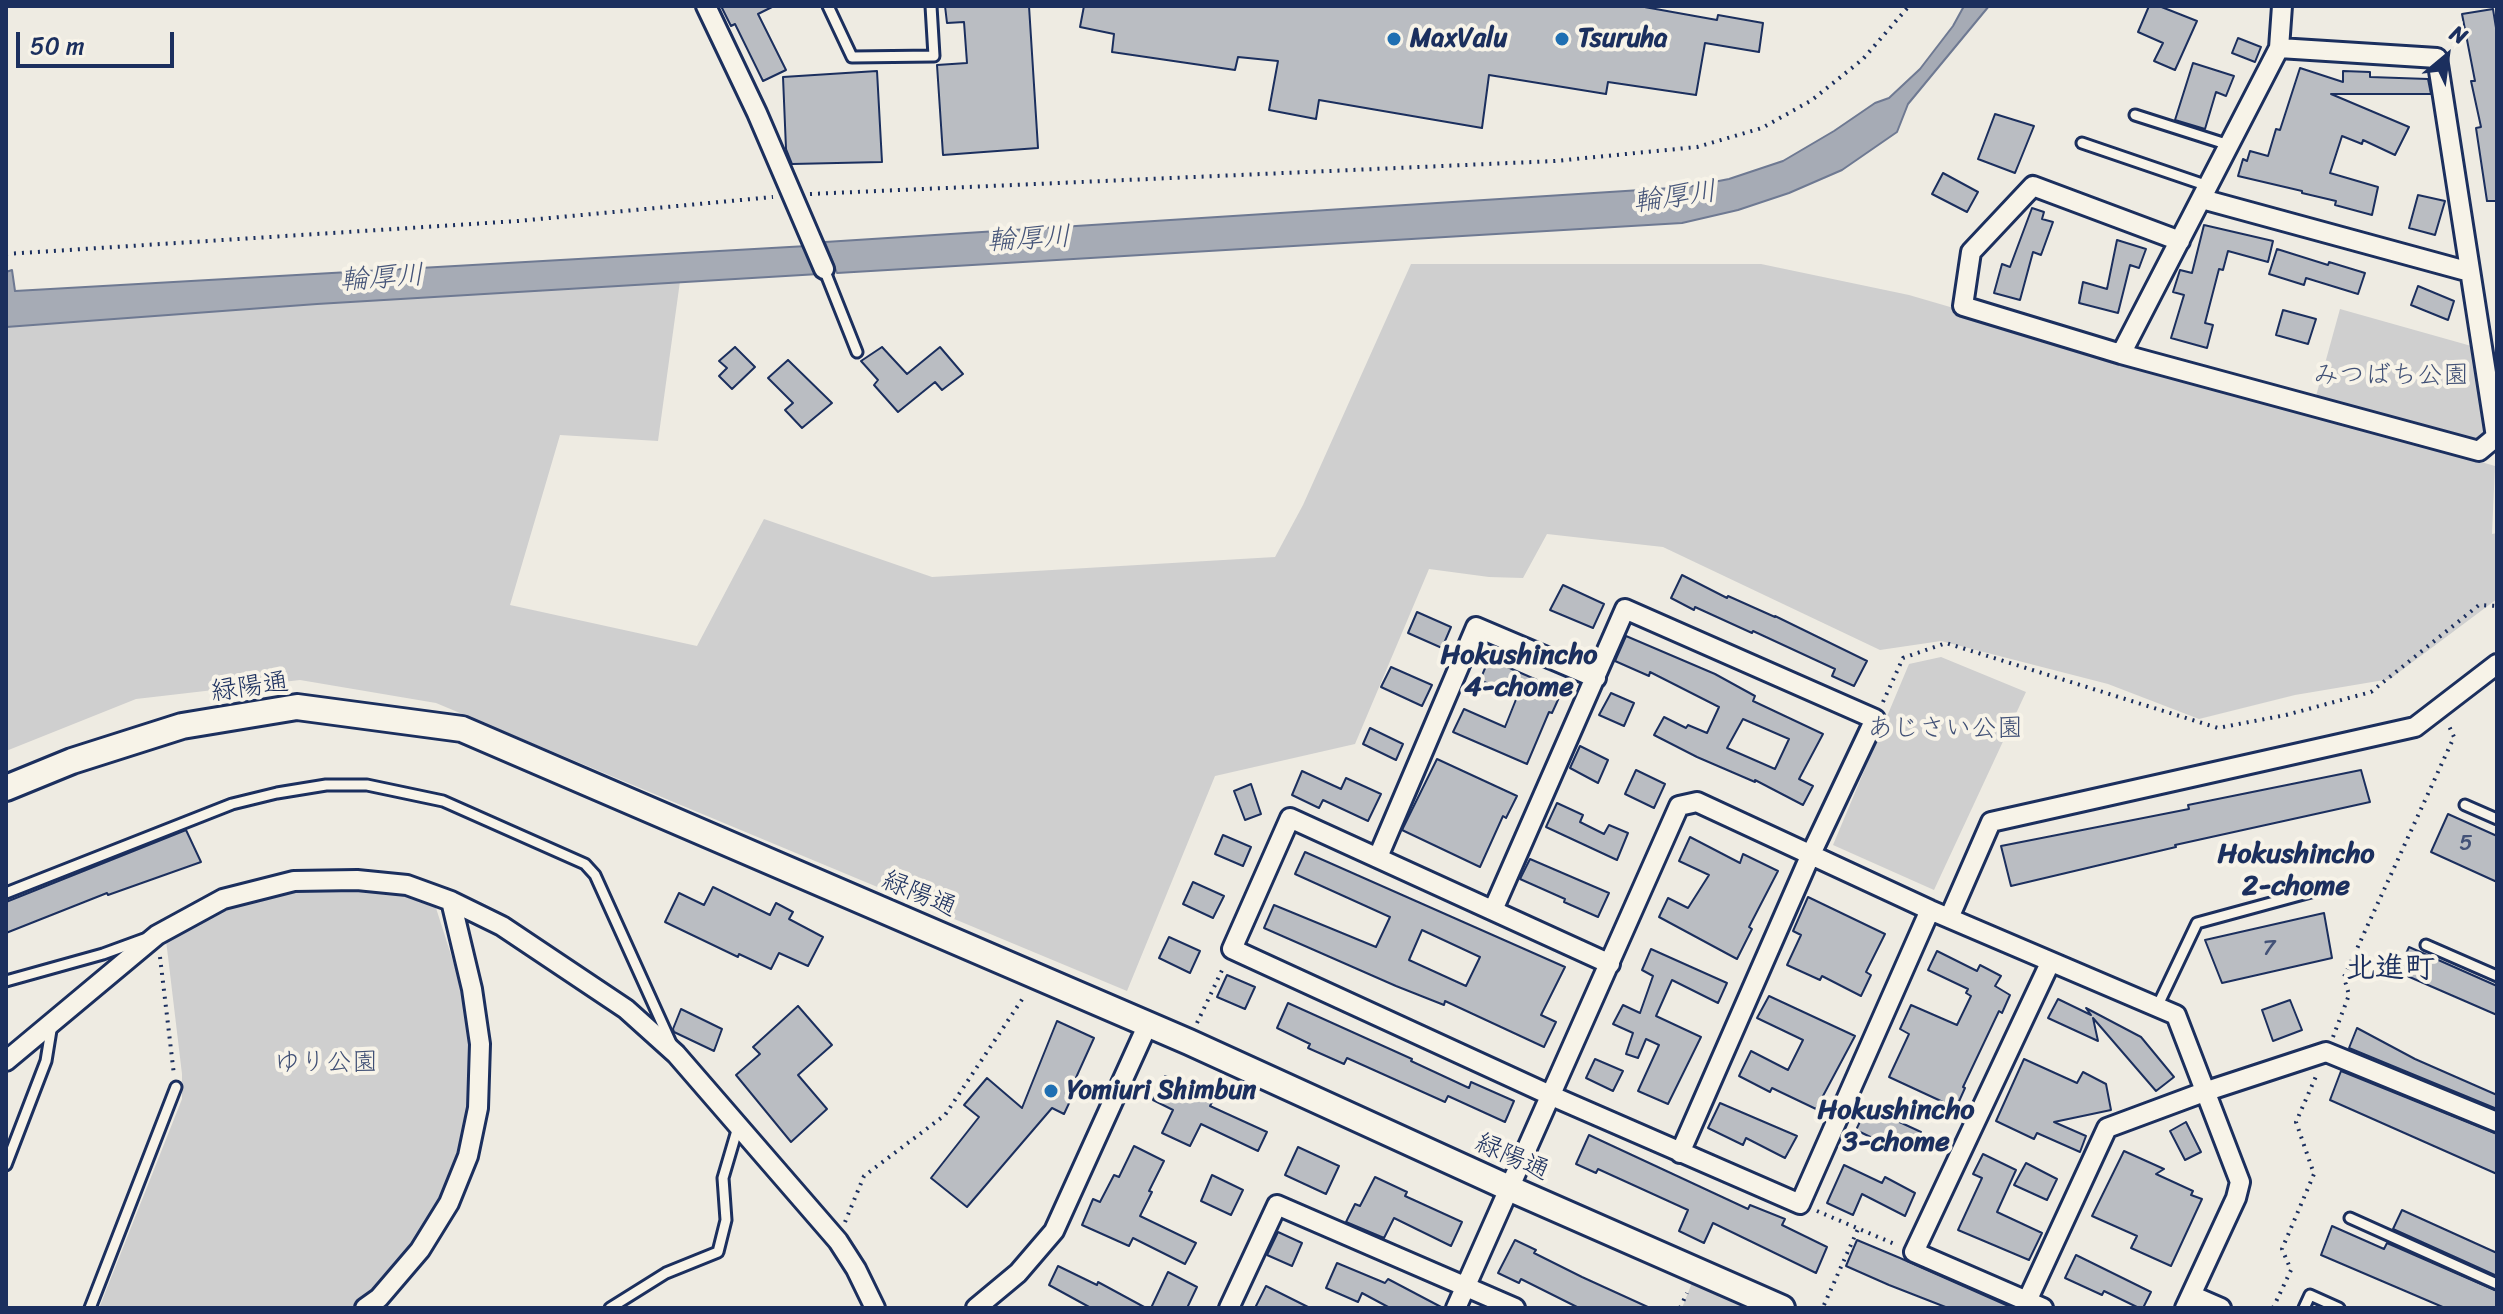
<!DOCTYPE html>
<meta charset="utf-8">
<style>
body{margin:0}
#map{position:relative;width:2503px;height:1314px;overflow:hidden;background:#eeebe2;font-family:Sriracha,sans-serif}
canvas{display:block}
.frame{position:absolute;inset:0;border:8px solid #1b2f5e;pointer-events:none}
.north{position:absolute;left:2407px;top:16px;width:80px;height:80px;-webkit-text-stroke:6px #f7f3e8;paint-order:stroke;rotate:29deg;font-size:22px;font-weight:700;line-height:32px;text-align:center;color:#1b2f5e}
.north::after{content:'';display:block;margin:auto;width:28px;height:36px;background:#1b2f5e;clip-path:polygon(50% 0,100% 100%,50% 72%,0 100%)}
.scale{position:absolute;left:16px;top:32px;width:158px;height:36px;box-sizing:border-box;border:4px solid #1b2f5e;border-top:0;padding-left:10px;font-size:24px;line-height:28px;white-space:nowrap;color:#1b2f5e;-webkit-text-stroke:6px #f7f3e8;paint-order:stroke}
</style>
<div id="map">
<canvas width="2503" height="1314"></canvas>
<div class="frame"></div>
<div class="north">N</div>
<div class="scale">50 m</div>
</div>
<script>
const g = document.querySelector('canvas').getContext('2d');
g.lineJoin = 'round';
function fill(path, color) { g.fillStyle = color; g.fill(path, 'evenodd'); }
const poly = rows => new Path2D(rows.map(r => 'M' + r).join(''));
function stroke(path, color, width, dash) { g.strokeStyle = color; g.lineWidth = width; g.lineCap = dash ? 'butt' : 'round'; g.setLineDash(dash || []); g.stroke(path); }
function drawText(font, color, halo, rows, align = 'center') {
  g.font = font + ' Sriracha,"Klee One",sans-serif'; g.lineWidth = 8; g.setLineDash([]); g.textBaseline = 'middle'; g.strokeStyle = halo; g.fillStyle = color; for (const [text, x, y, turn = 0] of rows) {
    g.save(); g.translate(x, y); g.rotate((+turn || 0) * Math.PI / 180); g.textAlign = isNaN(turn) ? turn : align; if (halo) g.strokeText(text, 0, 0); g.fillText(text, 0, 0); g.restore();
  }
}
const green = poly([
 [1411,264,1761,264,1909,295,2495,466,2492,534,2497,533,2497,599,2390,679,2295,695,2199,719,2108,684,1941,641,1880,650,1663,547,1547,534,1523,578,1489,577,1429,569,1355,744,1215,776,1127,991,436,703,300,680,136,699,6,751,6,315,681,274,658,441,560,435,510,605,697,646,764,519,932,577,1275,557,1303,505],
 [2340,309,2482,349,2496,437,2479,451,2313,407],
 [1941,657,2026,692,1934,890,1833,845,1909,664],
 [327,888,381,891,430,900,436,908,460,983,472,1057,469,1107,459,1149,443,1194,412,1246,380,1283,351,1308,99,1308,182,1099,182,1074,166,940,219,909,285,893],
 [1697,1270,1782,1308,1682,1308]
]);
const water = poly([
 [1964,6,1989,6,1908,104,1897,132,1842,170,1789,193,1738,210,1682,223,837,273,825,242,1688,187,1729,179,1783,161,1834,131,1875,103,1889,98,1920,69,1953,26,1964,6],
 [807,246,819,274,317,304,6,327,6,272,12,270,15,291,807,246]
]);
const building = poly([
 [721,6,774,6,758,14,786,70,763,81,735,24,731,26,721,6],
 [945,6,1029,6,1038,148,943,155,937,65,967,63,964,22,947,23,945,6],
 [1084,6,1639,6,1717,20,1718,15,1763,23,1759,52,1705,43,1696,95,1608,82,1606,94,1489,75,1482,128,1319,100,1316,119,1269,110,1278,61,1238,57,1235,70,1112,52,1114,34,1080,27,1084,6],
 [2149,6,2159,6,2197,21,2175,70,2154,61,2163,43,2138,32,2149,6],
 [2493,9,2497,34,2497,201,2487,201,2476,128,2481,127,2471,81,2475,81,2462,14,2493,9],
 [2238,38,2261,47,2255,62,2232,53,2238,38],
 [2193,63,2234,76,2226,96,2216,92,2205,129,2175,120,2193,63],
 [2300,68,2343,82,2343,71,2370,72,2370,77,2428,79,2431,94,2331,94,2409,127,2395,155,2363,140,2362,144,2342,136,2330,173,2378,187,2372,215,2335,205,2336,201,2302,193,2302,191,2238,176,2243,159,2247,161,2250,151,2268,156,2276,129,2280,130,2300,68],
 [877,71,882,162,792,164,786,149,783,77,877,71],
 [1995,114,2034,126,2015,173,1978,159,1995,114],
 [1943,173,1978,192,1967,212,1932,194,1943,173],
 [2418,195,2445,201,2435,235,2409,228,2418,195],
 [2032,208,2044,212,2042,219,2053,222,2041,255,2033,252,2020,300,1994,293,2002,264,2010,267,2032,208],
 [2204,225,2273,241,2268,262,2228,251,2223,270,2219,269,2205,323,2213,325,2207,348,2171,338,2184,295,2173,292,2180,270,2192,273,2204,225],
 [2117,240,2146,249,2139,268,2130,265,2118,313,2079,303,2083,282,2107,289,2117,240],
 [2277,249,2328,265,2329,262,2365,273,2358,294,2306,278,2304,285,2269,274,2277,249],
 [2418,286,2454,301,2448,320,2411,305,2418,286],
 [2283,310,2316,319,2308,344,2276,335,2283,310],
 [735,347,755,367,732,389,719,376,727,368,719,361,735,347],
 [882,347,907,374,940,347,963,374,942,390,935,382,898,412,874,385,878,380,861,361,882,347],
 [788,360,832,403,802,428,785,410,793,403,768,378,788,360],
 [1682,575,1727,598,1728,596,1775,617,1775,616,1867,661,1854,686,1832,676,1835,669,1753,631,1752,633,1695,607,1694,610,1671,598,1682,575],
 [1563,585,1604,604,1593,628,1550,610,1563,585],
 [1417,612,1451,627,1442,648,1408,633,1417,612],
 [1626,636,1715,674,1755,696,1753,701,1823,734,1799,779,1813,786,1803,805,1755,780,1755,782,1697,757,1654,735,1664,717,1686,728,1688,725,1707,733,1719,707,1650,672,1649,676,1615,661,1626,636],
 [1743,719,1789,739,1775,769,1727,748,1743,719],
 [1489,659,1562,691,1552,713,1549,712,1527,764,1453,732,1464,709,1505,727,1517,697,1480,680,1489,659],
 [1391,667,1432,685,1422,706,1381,687,1391,667],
 [1611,693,1634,703,1624,726,1599,715,1611,693],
 [1370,728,1403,744,1396,760,1363,744,1370,728],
 [1580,746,1608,760,1598,783,1570,768,1580,746],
 [1437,759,1517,796,1506,818,1503,816,1480,867,1402,830,1437,759],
 [1636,770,1665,784,1654,808,1625,794,1636,770],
 [2361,770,2370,802,2175,845,2176,847,2011,886,2001,846,2189,809,2188,805,2361,770],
 [1302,771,1341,789,1346,778,1381,794,1368,821,1323,800,1319,808,1292,795,1302,771],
 [1251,784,1261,814,1245,820,1234,791,1251,784],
 [1557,803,1583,815,1580,822,1604,834,1609,825,1628,833,1617,860,1546,827,1557,803],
 [2448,814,2497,836,2497,882,2431,852,2448,814],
 [186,830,201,862,108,895,107,893,6,933,6,902,186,830],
 [1223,835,1251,847,1243,866,1215,854,1223,835],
 [1690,837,1740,863,1743,854,1778,871,1749,927,1752,929,1737,959,1659,917,1668,898,1688,908,1709,875,1679,861,1690,837],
 [1305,852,1565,967,1541,1015,1556,1022,1544,1047,1445,1001,1444,1005,1396,986,1264,928,1274,905,1376,947,1390,917,1295,874,1305,852],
 [1422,930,1480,957,1466,986,1409,960,1422,930],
 [1530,859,1609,893,1598,917,1564,902,1565,899,1520,879,1530,859],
 [1193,882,1224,896,1213,918,1183,904,1193,882],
 [713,887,770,915,776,903,793,912,789,919,823,937,808,966,779,953,771,969,739,954,738,957,665,922,679,893,704,905,713,887],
 [1808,897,1885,934,1866,972,1871,975,1861,996,1822,976,1820,980,1787,965,1801,935,1793,931,1808,897],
 [2324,913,2332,958,2222,983,2205,940,2324,913],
 [1169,937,1200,951,1190,973,1159,958,1169,937],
 [2409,947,2497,986,2497,1015,2398,972,2409,947],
 [1651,949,1727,983,1718,1003,1672,980,1656,1016,1701,1037,1668,1104,1638,1091,1659,1045,1646,1039,1638,1058,1626,1054,1633,1033,1613,1024,1623,1005,1640,1013,1653,976,1642,970,1651,949],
 [1937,951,1977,971,1980,965,2001,976,1995,986,2010,995,2002,1013,1999,1011,1963,1087,1965,1088,1956,1108,1889,1077,1909,1034,1900,1029,1911,1005,1957,1025,1971,996,1966,993,1968,989,1928,970,1937,951],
 [1227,975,1255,987,1245,1009,1217,997,1227,975],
 [1769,996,1855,1036,1816,1109,1772,1088,1770,1092,1739,1076,1751,1051,1788,1070,1803,1040,1757,1018,1769,996],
 [2058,999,2091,1015,2086,1008,2141,1037,2174,1077,2156,1091,2093,1018,2098,1041,2048,1018,2058,999],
 [2290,1000,2302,1030,2273,1041,2262,1010,2290,1000],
 [1288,1003,1412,1059,1411,1061,1469,1088,1471,1082,1514,1101,1505,1122,1448,1096,1445,1102,1347,1058,1344,1064,1308,1048,1310,1044,1277,1028,1288,1003],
 [798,1006,832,1045,798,1075,827,1109,791,1142,736,1075,760,1054,753,1047,798,1006],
 [681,1009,722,1029,714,1051,674,1032,673,1029,681,1009],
 [1057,1021,1094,1038,1074,1082,1078,1084,1064,1114,1052,1108,967,1207,931,1178,979,1117,964,1105,987,1078,1022,1108,1057,1021],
 [2357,1028,2415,1059,2497,1095,2497,1109,2349,1048,2357,1028],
 [1595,1059,1623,1071,1613,1091,1586,1078,1595,1059],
 [2024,1059,2077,1083,2083,1072,2106,1084,2111,1110,2054,1122,2086,1136,2080,1152,2037,1133,2034,1139,1996,1121,2024,1059],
 [2341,1071,2497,1134,2497,1174,2330,1100,2341,1071],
 [1165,1076,1214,1098,1210,1106,1267,1132,1258,1151,1201,1124,1190,1146,1162,1133,1173,1110,1153,1100,1165,1076],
 [1720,1103,1797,1136,1785,1158,1746,1138,1743,1145,1708,1128,1720,1103],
 [1867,1107,1921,1132,1913,1151,1892,1140,1889,1146,1856,1130,1867,1107],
 [2186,1122,2201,1152,2185,1160,2170,1131,2186,1122],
 [1589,1135,1748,1209,1750,1205,1785,1219,1782,1225,1827,1247,1816,1273,1713,1223,1704,1243,1679,1231,1688,1210,1598,1169,1596,1173,1576,1164,1589,1135],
 [1134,1146,1164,1161,1149,1191,1152,1192,1140,1216,1196,1243,1185,1264,1133,1238,1129,1246,1082,1225,1093,1199,1100,1202,1114,1175,1119,1177,1134,1146],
 [1298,1147,1339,1166,1326,1194,1285,1175,1298,1147],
 [2124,1151,2164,1169,2156,1174,2193,1191,2191,1195,2202,1199,2171,1266,2131,1248,2137,1236,2092,1216,2124,1151],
 [1983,1154,2016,1170,1997,1212,2042,1233,2029,1260,1958,1230,1982,1178,1973,1174,1983,1154],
 [2026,1163,2057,1179,2047,1200,2014,1185,2026,1163],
 [1844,1165,1882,1183,1885,1177,1915,1193,1905,1216,1862,1194,1853,1215,1827,1203,1844,1165],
 [1212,1175,1243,1190,1231,1215,1201,1201,1212,1175],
 [1375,1177,1407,1192,1405,1196,1462,1222,1451,1246,1394,1218,1384,1238,1346,1222,1355,1204,1360,1206,1375,1177],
 [2402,1210,2497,1253,2497,1276,2393,1229,2402,1210],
 [2332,1226,2384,1249,2387,1243,2497,1291,2497,1308,2445,1308,2321,1255,2332,1226],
 [1278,1232,1302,1243,1292,1266,1267,1255,1278,1232],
 [1515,1240,1536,1250,1534,1253,1582,1277,1650,1308,1579,1308,1521,1279,1519,1283,1498,1273,1515,1240],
 [1857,1240,1900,1258,2013,1308,1948,1308,1889,1285,1846,1266,1857,1240],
 [2076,1255,2151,1292,2143,1308,2139,1308,2104,1291,2102,1295,2065,1278,2076,1255],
 [1337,1263,1385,1283,1388,1279,1443,1308,1390,1308,1362,1293,1358,1302,1326,1288,1337,1263],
 [1058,1266,1097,1285,1098,1282,1146,1308,1091,1308,1049,1285,1058,1266],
 [1168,1272,1197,1287,1187,1308,1151,1308,1168,1272],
 [1266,1286,1310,1308,1255,1308,1266,1286]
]);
const path = poly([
 [810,194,1555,161,1697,147,1762,128,1812,100,1863,59,1909,6],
 [6,254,518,221,773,197],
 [1883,702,1903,658,1946,643,2218,728,2286,715,2371,692,2479,605,2497,606],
 [160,957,174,1075],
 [1197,1023,1224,966],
 [2333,1037,2349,995,2344,977,2454,737,2449,726],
 [1817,1211,1897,1245],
 [845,1222,864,1176,945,1115,1025,995],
 [1824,1305,1858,1229],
 [1680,1308,1687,1293],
 [2273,1308,2291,1270,2282,1249,2314,1174,2296,1122,2317,1074]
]);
const service = poly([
 [828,6,852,57,934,56,931,6],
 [2135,115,2229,145],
 [2082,143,2208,186],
 [824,269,857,352],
 [2465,805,2497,819],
 [6,893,232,804,277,793,326,785,367,785,443,801,585,864,595,875,671,1043],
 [2426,945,2497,976],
 [6,981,103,954,144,939],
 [2157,1007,2197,923,2333,886],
 [6,1165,46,1061,52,1024],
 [2350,1218,2497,1284],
 [90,1308,176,1087],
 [610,1308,666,1273,718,1252,726,1220,723,1178,738,1127],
 [2304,1308,2310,1295,2339,1308]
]);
const minor = poly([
 [706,6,757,113,824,269],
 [2279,48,2282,6],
 [2202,199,2470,272],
 [2180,241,2033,186,1971,252,1963,306,2121,354,2479,451,2497,436],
 [2121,354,2279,48,2437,58,2496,437],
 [1378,857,1476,627,1596,678],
 [1493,910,1625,609,1875,719,1811,854,1680,1153],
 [1949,918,1991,822,2415,727,2497,664],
 [1610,964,1290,818,1232,949,1552,1096,1800,1204,1930,910],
 [6,1061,157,935,223,899,294,881,357,880,407,885,451,901,502,926,626,1009,676,1054,838,1241,856,1269,875,1308],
 [2191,1295,2221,1308],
 [2027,1301,2107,1128,2204,1092,2326,1052,2497,1122],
 [365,1308,379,1298,420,1250,449,1203,468,1156,478,1108,480,1044,472,989,451,901],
 [976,1308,1018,1273,1054,1231,1148,1024],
 [1229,1308,1277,1205,1515,1308],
 [1456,1308,1679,806,1697,802,1930,910,2176,1015,2240,1182,2236,1198,2185,1308],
 [2043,1308,1914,1252,2050,963]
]);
const tertiary = poly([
 [6,788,72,761,182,726,297,707,462,729,1189,1042,1511,1189,1782,1308]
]);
const markers = [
 [1394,39,8,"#1f6fb2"],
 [1562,39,8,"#1f6fb2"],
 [1051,1091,8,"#1f6fb2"]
];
const numberNames = [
 ["5",2466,844],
 ["7",2269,949]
];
const poiNames = [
 ["MaxValu",1410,39],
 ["Tsuruha",1578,39],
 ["Yomiuri Shimbun",1067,1091]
];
const parkNames = [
 ["みつばち公園",2391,376],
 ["あじさい公園",1945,729],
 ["ゆり公園",326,1063]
];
const streetNames = [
 ["緑陽通",250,688,-8],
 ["緑陽通",919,895,23],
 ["緑陽通",1512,1158,24]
];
const waterNames = [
 ["輪厚川",1675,198,-8],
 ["輪厚川",1029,240,-3],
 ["輪厚川",382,279,-4]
];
const neighbourhoodNames = [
 ["Hokushincho",1519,656],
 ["4-chome",1519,688],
 ["Hokushincho",2296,855],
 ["2-chome",2296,887],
 ["Hokushincho",1896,1111],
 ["3-chome",1896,1143]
];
const quarterNames = [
 ["北進町",2390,969]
];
fill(green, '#cfcfcf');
fill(water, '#a6abb5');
stroke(water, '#6e7992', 2);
fill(building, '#babdc2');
stroke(building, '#1b2f5e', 2);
stroke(service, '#1b2f5e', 15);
stroke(minor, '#1b2f5e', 24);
stroke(tertiary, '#1b2f5e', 30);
stroke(path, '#1b2f5e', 4, [2, 6]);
stroke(service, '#f7f3e8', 9);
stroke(minor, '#f7f3e8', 18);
stroke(tertiary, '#f7f3e8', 24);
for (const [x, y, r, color] of markers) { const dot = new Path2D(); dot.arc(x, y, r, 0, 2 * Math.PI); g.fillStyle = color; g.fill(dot); stroke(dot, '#f7f3e8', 3); }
drawText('22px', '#435277', null, numberNames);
drawText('bold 26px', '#1b2f5e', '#f7f3e8', poiNames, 'left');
drawText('26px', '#3f4f75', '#f7f3e8', parkNames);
drawText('26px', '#1b2f5e', '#f7f3e8', streetNames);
drawText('italic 28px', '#455478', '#f7f3e8', waterNames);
drawText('bold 28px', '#1b2f5e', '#f7f3e8', neighbourhoodNames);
drawText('bold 30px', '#1b2f5e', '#f7f3e8', quarterNames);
</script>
